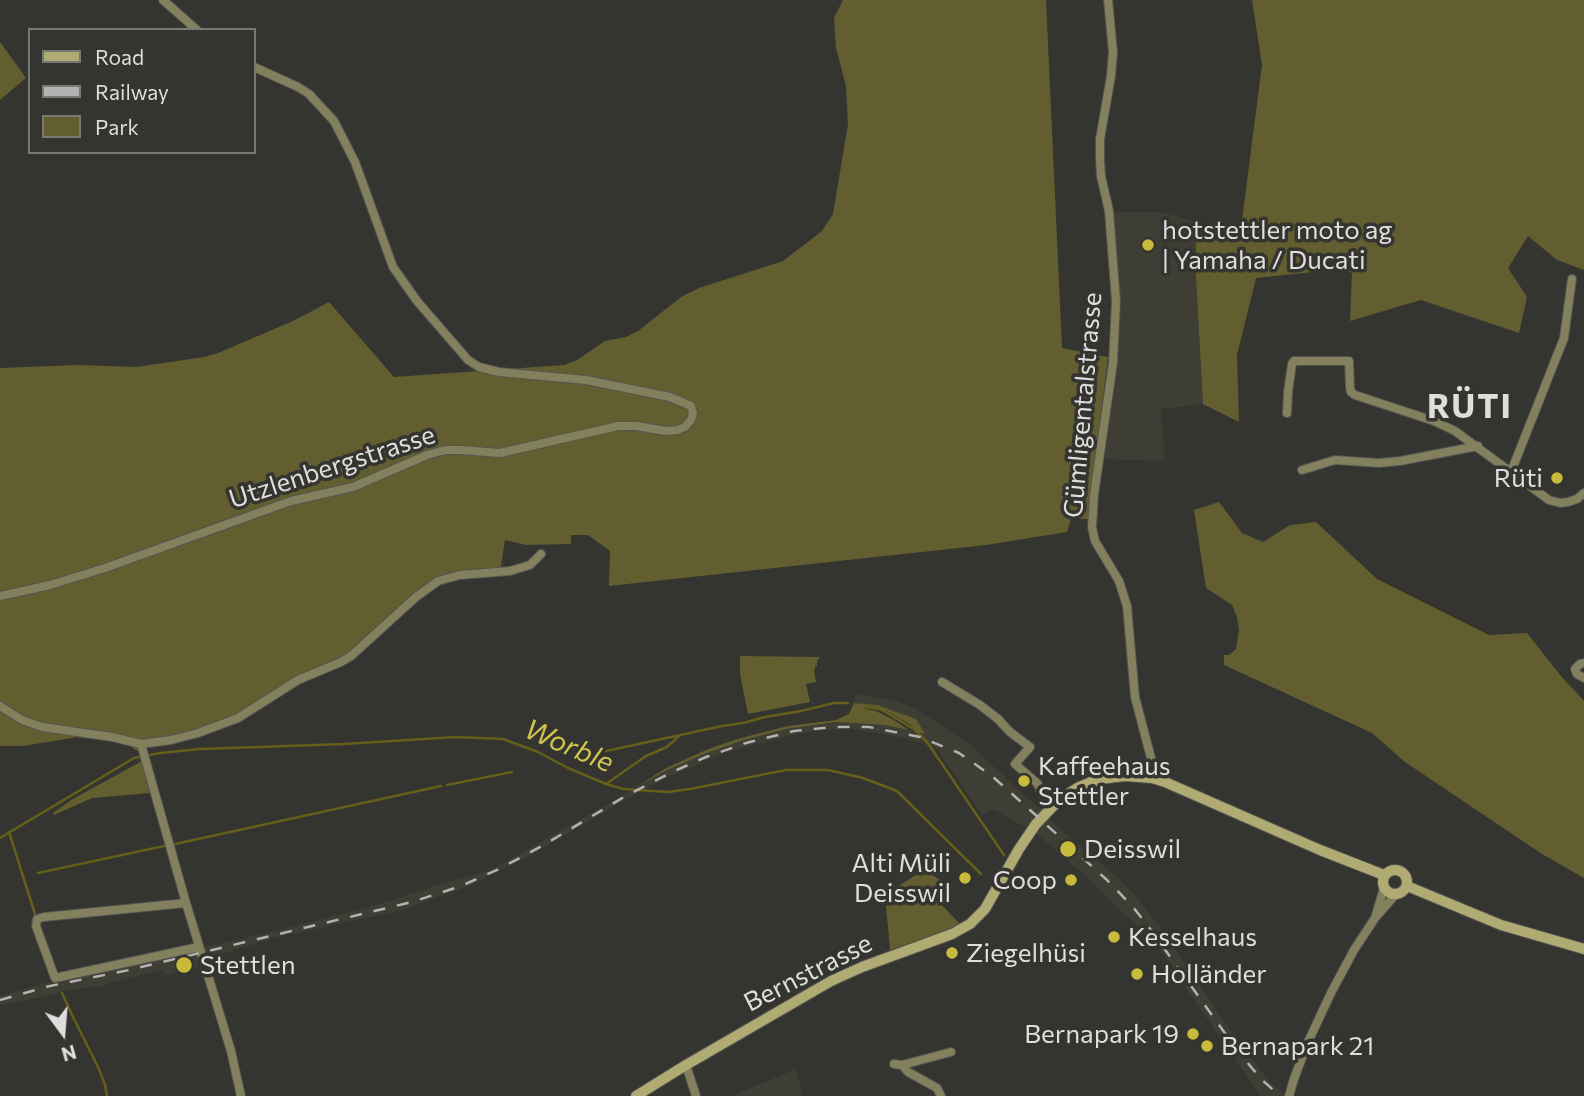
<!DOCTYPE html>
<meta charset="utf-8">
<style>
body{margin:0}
#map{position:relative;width:1584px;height:1096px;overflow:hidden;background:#343431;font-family:Commissioner,sans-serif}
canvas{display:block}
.legend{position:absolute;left:28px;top:28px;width:228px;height:126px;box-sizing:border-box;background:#343431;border:2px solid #787875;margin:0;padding:9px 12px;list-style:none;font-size:21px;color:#dfdedc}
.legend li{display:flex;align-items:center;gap:14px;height:35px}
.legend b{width:35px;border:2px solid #787875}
.north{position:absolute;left:28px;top:998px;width:70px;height:70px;-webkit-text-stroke:5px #343431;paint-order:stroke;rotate:164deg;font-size:19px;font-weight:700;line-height:28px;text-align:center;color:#dfdedc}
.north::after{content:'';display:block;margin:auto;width:24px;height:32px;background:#dfdedc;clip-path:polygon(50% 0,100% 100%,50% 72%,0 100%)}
</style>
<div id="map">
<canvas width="1584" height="1096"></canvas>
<ul class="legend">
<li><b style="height:9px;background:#b0ab73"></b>Road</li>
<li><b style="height:9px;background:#b3b2b0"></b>Railway</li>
<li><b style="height:19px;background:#635e30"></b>Park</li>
</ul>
<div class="north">N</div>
</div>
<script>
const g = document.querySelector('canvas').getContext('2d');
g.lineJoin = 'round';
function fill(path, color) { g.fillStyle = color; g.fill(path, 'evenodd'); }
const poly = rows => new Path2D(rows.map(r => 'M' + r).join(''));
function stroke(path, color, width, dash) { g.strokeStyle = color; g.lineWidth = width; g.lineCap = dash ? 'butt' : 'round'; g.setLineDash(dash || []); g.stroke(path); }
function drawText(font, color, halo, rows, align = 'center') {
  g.font = font + ' Commissioner,sans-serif'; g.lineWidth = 7; g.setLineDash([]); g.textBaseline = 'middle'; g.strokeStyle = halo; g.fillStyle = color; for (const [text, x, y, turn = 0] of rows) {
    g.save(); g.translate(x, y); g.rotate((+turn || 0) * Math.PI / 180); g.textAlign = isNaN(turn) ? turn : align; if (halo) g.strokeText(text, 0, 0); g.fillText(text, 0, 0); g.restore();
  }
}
const built = poly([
 [1113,212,1160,212,1209,225,1196,235,1196,277,1203,404,1161,409,1165,461,1102,459,1111,409,1116,359],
 [855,694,897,701,914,708,966,741,1068,835,1115,875,1135,895,1160,927,1224,1021,1267,1079,1287,1096,1260,1096,1161,951,1088,878,1038,835,994,809,982,815,936,748,905,738,849,728,806,732,733,750,670,776,637,793,529,856,469,886,402,910,278,937,208,958,197,963,197,968,167,975,165,975,164,970,112,982,102,986,62,991,52,995,0,1005,0,996,52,981,277,931,383,903,463,877,481,873,494,868,536,845,667,770,707,753,744,740,785,729,837,722,884,725,924,733,915,719,877,705,854,703],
 [796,1069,803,1096,731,1096]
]);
const green = poly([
 [843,0,1046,0,1062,348,1108,357,1088,519,1071,519,1067,532,986,545,609,586,610,551,588,535,571,535,571,544,526,545,505,540,500,572,444,578,358,650,310,674,230,722,148,743,137,751,126,743,78,737,23,746,0,746,0,368,78,365,136,367,204,357,218,353,293,321,329,302,394,377,564,365,577,360,605,341,626,337,638,331,681,297,699,288,783,261,822,231,833,214,848,124,846,86,836,48,834,18],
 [1252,0,1584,0,1584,270,1557,260,1528,236,1508,268,1527,297,1519,333,1421,300,1350,321,1352,273,1325,258,1313,272,1256,278,1237,355,1239,422,1203,404,1196,277,1196,235,1209,225,1241,228,1262,65],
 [0,42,26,78,0,100],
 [1219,502,1242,533,1263,542,1290,525,1316,522,1377,579,1489,635,1527,633,1561,676,1584,701,1584,878,1542,854,1405,762,1372,733,1224,665,1224,655,1229,655,1236,649,1239,630,1237,617,1232,605,1206,588,1194,510],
 [740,656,820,657,817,661,817,666,815,666,815,670,814,670,816,682,806,684,810,702,748,714,740,674],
 [854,703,877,705,916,719,925,734,918,732,911,725,888,712,877,707,866,706,865,709,876,711,892,719,909,730,884,725,837,722,786,729,744,740,707,753,667,770,635,788,666,768,706,750,737,739,788,726,836,720,849,714],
 [142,761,150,793,92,798,54,815,53,813,71,800],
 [924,870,950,886,936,899,961,925,890,950,885,894]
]);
const stream = poly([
 [866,707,880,709,914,729,927,742,1004,855],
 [583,756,722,726,743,723,765,717,801,711,834,703,848,703],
 [606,784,646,756,667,747,679,736],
 [447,785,512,772],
 [9,832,35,914],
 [0,838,134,758,160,753,200,749,344,744,456,737,503,739,538,752,568,768,606,784,623,789,668,792,690,789,786,770,828,770,863,778,897,791,981,874],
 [175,844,441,786],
 [38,873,164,846],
 [62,993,72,1015,99,1069,105,1085,107,1096]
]);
const minor = poly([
 [163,0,197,30],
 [1108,0,1113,52,1111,76,1100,139,1100,160,1101,176,1109,211,1116,301,1113,363,1094,495,1092,527,1095,541,1119,581,1127,606,1135,697,1151,758,1150,765,1142,772,1140,777],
 [1287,413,1288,392,1292,364,1294,361,1349,361,1350,388,1351,392,1355,395,1434,421,1455,431,1549,500,1560,503,1568,502,1577,499,1584,493],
 [1302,470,1335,460,1379,463,1400,461,1478,446],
 [1511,472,1564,338,1572,279],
 [0,596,50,585,105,568,291,501,353,487,427,455,445,450,460,450,500,453,618,426,636,426,666,431,677,430,685,427,691,420,693,413,691,406,670,397,586,380,499,372,479,367,468,360,417,301,393,267,355,162,334,121,309,94,298,87,254,67],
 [1584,663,1580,664,1575,669,1577,674,1584,678],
 [942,682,980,705,998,719,1010,732,1030,747,1015,764,1037,783,1050,809],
 [0,706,22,720,42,727,112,737,141,744,171,740,198,733,238,718,298,680,341,662,351,656,416,597,438,581,460,575,510,571,530,565,541,554],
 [141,744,186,903,231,1051,241,1096],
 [186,903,44,917,37,919,36,926,55,978,199,947],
 [1376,915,1384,888],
 [894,1064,902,1065,908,1072,937,1088,941,1096],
 [686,1065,696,1096],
 [902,1065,951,1052],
 [1289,1096,1294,1079,1308,1042,1331,993,1354,950,1375,918,1396,894]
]);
const secondary = poly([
 '1383 882a12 12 0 1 1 24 0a12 12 0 1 1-24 0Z',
 [1407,886,1501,925,1584,949],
 [636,1096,686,1065,831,981,862,967,952,934,970,924,985,909,1019,849,1036,824,1060,799,1079,787,1091,782,1108,778,1125,776,1152,778,1165,782,1320,850,1384,875]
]);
const rail = poly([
 [0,1000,50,986,129,970,412,902,461,886,499,869,542,846,624,797,670,773,706,757,746,743,794,731,832,727,869,727,920,737,959,753,992,776,1040,819,1107,880,1133,907,1151,930,1237,1050,1261,1079,1280,1096]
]);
const markers = [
 [1148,245,7,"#c8bb3b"],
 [1557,478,7,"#c8bb3b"],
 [1024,781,7,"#c8bb3b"],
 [1068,849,9,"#c8bb3b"],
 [965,878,7,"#c8bb3b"],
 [1071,880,7,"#c8bb3b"],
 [1114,937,7,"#c8bb3b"],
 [952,953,7,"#c8bb3b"],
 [184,965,9,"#c8bb3b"],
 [1137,974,7,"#c8bb3b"],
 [1193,1034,7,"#c8bb3b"],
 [1207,1046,7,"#c8bb3b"]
];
const poiNames = [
 ["hotstettler moto ag",1162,230],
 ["| Yamaha / Ducati",1162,260],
 ["Rüti",1543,478,"right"],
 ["Kaffeehaus",1038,766],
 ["Stettler",1038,796],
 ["Deisswil",1084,849],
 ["Alti Müli",951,863,"right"],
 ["Deisswil",951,893,"right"],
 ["Coop",1057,880,"right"],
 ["Kesselhaus",1128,937],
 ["Ziegelhüsi",966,953],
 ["Stettlen",200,965],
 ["Holländer",1151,974],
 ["Bernapark 19",1179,1034,"right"],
 ["Bernapark 21",1221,1046]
];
const streetNames = [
 ["Gümligentalstrasse",1083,405,-85],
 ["Utzlenbergstrasse",332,467,-18],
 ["Bernstrasse",808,973,-27]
];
const waterNames = [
 ["Worble",569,746,23]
];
const districtNames = [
 ["RÜTI",1470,407]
];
fill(built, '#3f3e35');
fill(green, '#635e30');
stroke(stream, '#665f1a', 2.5);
stroke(minor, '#535350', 10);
stroke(secondary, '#535350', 12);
stroke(minor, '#83805e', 8);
stroke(secondary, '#b0ab73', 10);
stroke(rail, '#b3b2b0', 2.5, [12, 12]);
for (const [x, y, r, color] of markers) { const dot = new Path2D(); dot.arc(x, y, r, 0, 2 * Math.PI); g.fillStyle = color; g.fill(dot); stroke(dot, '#343431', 2.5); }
drawText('26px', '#dfdedc', '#343431', poiNames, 'left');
drawText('26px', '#dfdedc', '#343431', streetNames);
drawText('italic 28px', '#d0c44c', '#343431', waterNames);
g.letterSpacing = '2px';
drawText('bold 33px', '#dfdedc', '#343431', districtNames);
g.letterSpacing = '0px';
</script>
